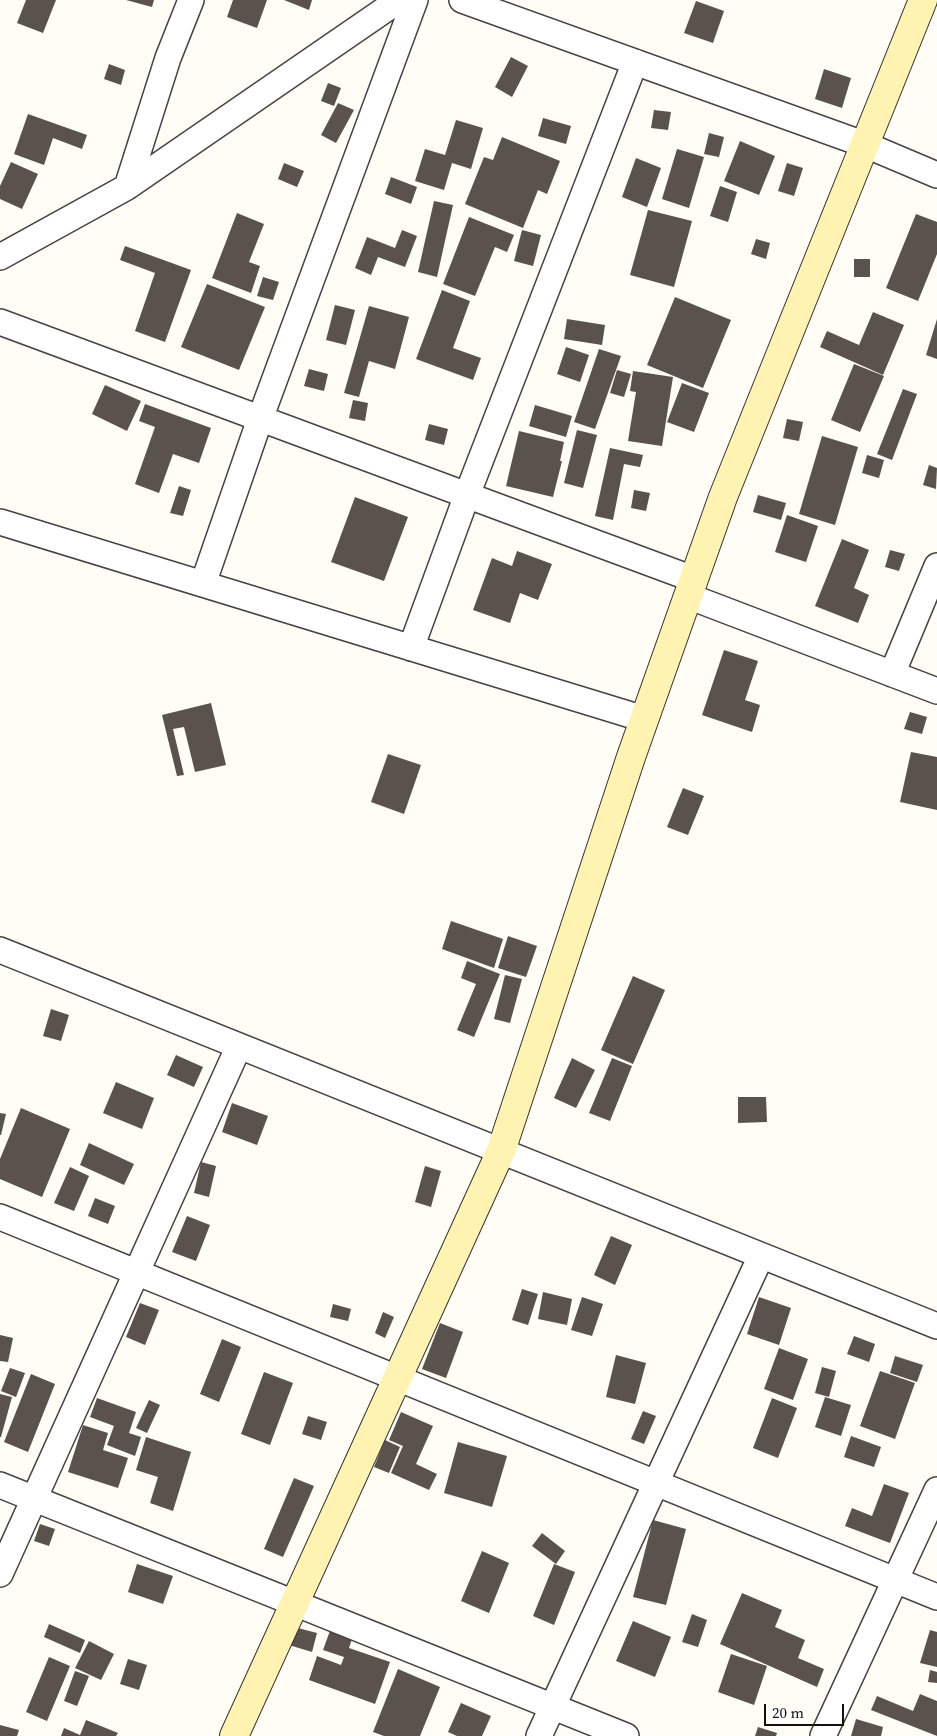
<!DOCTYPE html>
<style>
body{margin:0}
#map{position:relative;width:937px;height:1736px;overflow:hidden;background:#fffdf5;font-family:"Source Serif 4",serif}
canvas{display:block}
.scale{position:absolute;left:764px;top:1704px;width:80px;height:22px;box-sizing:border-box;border:2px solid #111;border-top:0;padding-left:6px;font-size:15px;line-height:18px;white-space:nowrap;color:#111;-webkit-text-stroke:4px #fff;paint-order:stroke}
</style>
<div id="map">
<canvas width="937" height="1736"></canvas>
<div class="scale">20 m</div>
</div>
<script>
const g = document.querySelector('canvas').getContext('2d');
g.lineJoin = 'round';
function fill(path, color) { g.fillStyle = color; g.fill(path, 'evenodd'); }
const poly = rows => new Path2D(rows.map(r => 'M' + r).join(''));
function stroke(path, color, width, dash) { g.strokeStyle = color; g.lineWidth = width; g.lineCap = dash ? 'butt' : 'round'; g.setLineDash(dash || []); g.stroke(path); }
const building = poly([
 [26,0,56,0,43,33,17,23],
 [126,0,154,0,152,7],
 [233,0,267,0,257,28,227,17],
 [284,0,312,0,309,10],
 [696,1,724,11,713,43,684,33],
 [511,57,528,66,512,97,495,87],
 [109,64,125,70,121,85,104,79],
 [824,69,851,78,842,108,815,99],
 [328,83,341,88,334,106,321,101],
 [338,103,354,110,336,143,321,135],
 [654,110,671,112,668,130,651,128],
 [28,114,87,135,82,149,53,138,44,165,14,154],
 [543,118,571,126,566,144,538,136],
 [456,120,483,128,471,169,452,163,444,190,415,181,425,149,445,155],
 [709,133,724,137,719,157,704,154],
 [502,137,560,161,547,194,538,190,523,228,465,204,484,157,493,160],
 [740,141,775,156,759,195,724,181],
 [677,149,704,157,689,208,662,199],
 [636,158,661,168,647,207,622,197],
 [11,162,38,174,22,209,0,199,0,186],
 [284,163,304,171,297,187,278,179],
 [787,163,803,168,794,196,778,191],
 [391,177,417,187,411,204,385,194],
 [720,186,737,192,728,222,710,216],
 [434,201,453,205,437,277,418,272],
 [648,210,692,221,674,287,630,275],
 [237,213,264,224,249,262,260,266,251,293,212,278],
 [916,214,937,222,937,254,918,301,886,288],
 [469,217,514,235,507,252,495,247,475,296,443,284],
 [402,230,417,236,405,267,378,257,371,275,355,268,367,237,395,248],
 [522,230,541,235,533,266,514,261],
 [756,239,770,243,766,259,751,254],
 [125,246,191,270,165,342,135,331,155,273,120,260],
 [854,259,870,259,870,277,854,277],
 [263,277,279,282,273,300,257,296],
 [207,284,265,307,239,370,181,347],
 [442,290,470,301,453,348,481,358,473,380,416,359],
 [675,297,731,320,703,388,647,365],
 [335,305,355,310,346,345,326,340],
 [369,306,409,317,395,369,369,361,359,397,344,393],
 [873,312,904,325,883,375,820,347,827,331,859,345],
 [567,319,605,325,602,345,564,339],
 [937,319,937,359,926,355],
 [566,347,589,355,580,382,557,374],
 [599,349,621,356,595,429,574,422],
 [854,364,884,376,860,432,831,420],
 [309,369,328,374,324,391,304,386],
 [617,370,631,374,624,397,610,393],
 [633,371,673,377,662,446,628,441,636,392,630,391],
 [682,383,709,393,694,432,667,422],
 [105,385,141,401,127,431,92,414],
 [903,389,917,394,892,460,877,454],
 [353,400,368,403,365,421,349,418],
 [145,404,211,428,199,463,173,454,159,493,135,484,155,427,139,421],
 [535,405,572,416,566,437,529,426],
 [787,419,803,422,799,441,783,438],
 [429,424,448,429,444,445,425,440],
 [577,430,597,435,583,488,564,483],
 [519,431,564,442,560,461,562,461,553,497,506,486],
 [822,436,858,447,835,525,799,514],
 [610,448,643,455,640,467,624,464,613,520,595,516],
 [867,455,884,460,879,478,862,473],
 [929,465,937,468,936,489,923,485],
 [179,486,191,490,183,516,170,513],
 [634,490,650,493,646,511,631,508],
 [758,495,786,503,781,520,753,512],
 [355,497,408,517,384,581,331,562],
 [787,515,818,526,806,562,775,552],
 [842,539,869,550,854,588,869,595,858,623,815,606],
 [890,550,905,554,899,571,885,567],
 [517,551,552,564,538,600,520,593,510,623,473,610,492,558,512,566],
 [724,650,758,661,745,700,760,705,752,732,702,715],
 [211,703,226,765,195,772,184,727,173,729,184,775,177,776,162,715],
 [910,712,927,717,922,734,904,729],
 [911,752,937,757,937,810,900,802],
 [388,754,421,765,404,814,371,802],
 [683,788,704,796,688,835,667,827],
 [451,921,503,939,494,968,442,949],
 [508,936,537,946,526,977,498,968],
 [467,961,500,974,474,1037,457,1030,476,984,461,978],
 [505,975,522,979,510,1023,494,1019],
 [633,976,665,990,633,1064,601,1050],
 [51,1009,69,1015,61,1041,43,1036],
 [176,1055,203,1067,194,1087,167,1075],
 [572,1058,595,1070,576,1108,554,1098],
 [612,1058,632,1066,610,1121,589,1113],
 [116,1082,154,1098,142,1129,103,1113],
 [738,1097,766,1097,767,1122,738,1123],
 [232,1103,268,1116,257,1145,222,1132],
 [21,1108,70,1129,42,1197,0,1179,0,1159],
 [0,1113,6,1114,1,1135,0,1135],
 [89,1143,134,1164,124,1185,80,1165],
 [201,1162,216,1166,209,1197,194,1193],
 [425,1166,441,1171,431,1207,415,1202],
 [70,1167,89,1176,74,1211,54,1203],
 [95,1198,115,1206,108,1224,88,1216],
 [187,1216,210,1225,196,1261,172,1252],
 [611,1236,632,1245,615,1285,594,1275],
 [522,1289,538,1294,528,1325,512,1320],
 [543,1292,572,1299,567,1325,538,1319],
 [582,1297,603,1304,592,1336,571,1330],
 [759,1297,791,1308,779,1345,747,1334],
 [140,1303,159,1310,145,1345,126,1337],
 [333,1304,351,1309,348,1321,330,1317],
 [383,1312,394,1317,385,1338,375,1333],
 [440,1323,463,1332,446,1378,422,1369],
 [0,1335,13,1338,8,1362,0,1361],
 [854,1336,875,1344,869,1362,847,1354],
 [222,1339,241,1347,219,1402,200,1394],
 [779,1348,808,1359,793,1400,764,1389],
 [616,1355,646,1363,635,1404,606,1397],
 [895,1356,923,1365,917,1382,890,1373],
 [822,1367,836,1371,829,1397,815,1393],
 [10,1368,25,1373,16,1397,1,1391],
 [880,1371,915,1383,895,1439,860,1426],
 [264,1372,293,1383,270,1445,241,1434],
 [31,1374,55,1384,28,1452,4,1442],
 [0,1394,12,1397,1,1437,0,1437],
 [825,1397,851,1405,841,1436,815,1427],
 [97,1398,136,1412,129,1433,141,1437,135,1456,107,1445,114,1426,90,1417],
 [772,1398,797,1408,778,1458,753,1448],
 [149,1400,160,1405,147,1433,136,1428],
 [643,1411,656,1416,644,1444,631,1439],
 [401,1412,433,1426,416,1464,437,1474,429,1490,391,1473,403,1446,389,1440],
 [308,1416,327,1422,321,1440,302,1434],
 [83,1425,108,1433,103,1450,128,1458,118,1488,68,1472],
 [851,1436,881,1447,874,1467,844,1457],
 [146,1437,191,1452,173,1511,150,1503,158,1477,136,1470],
 [385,1440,400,1447,389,1473,374,1467],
 [458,1442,507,1456,492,1507,444,1493],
 [294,1478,314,1486,283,1557,264,1549],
 [884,1484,909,1493,890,1543,845,1526,852,1508,872,1516],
 [653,1520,686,1529,666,1605,633,1597],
 [40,1524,55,1529,49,1546,34,1541],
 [542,1533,565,1551,556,1564,532,1546],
 [482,1551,509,1563,489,1613,461,1601],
 [137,1564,173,1576,163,1604,128,1592],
 [554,1564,575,1572,554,1625,533,1616],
 [742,1593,782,1610,775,1627,805,1640,798,1658,824,1669,817,1687,720,1644],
 [692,1614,707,1620,698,1647,682,1642],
 [633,1621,671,1637,655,1677,616,1661],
 [49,1624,85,1640,80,1653,44,1637],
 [294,1627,317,1633,312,1652,289,1645],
 [331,1628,353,1636,349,1648,390,1662,375,1704,309,1680,317,1656,341,1665,344,1657,323,1650],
 [930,1630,937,1632,937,1667,920,1663],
 [89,1641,114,1654,101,1680,75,1668],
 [731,1654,767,1666,754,1705,718,1692],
 [49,1657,70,1666,47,1721,26,1712],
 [128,1659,147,1665,139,1690,120,1684],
 [398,1669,440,1687,420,1736,384,1736,373,1732],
 [930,1670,937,1672,937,1683,928,1682],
 [75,1671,89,1676,77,1706,64,1701],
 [920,1694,937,1701,937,1736,871,1710,877,1696,913,1711],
 [461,1703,491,1716,482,1736,457,1736,448,1732],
 [856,1719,883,1727,881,1736,851,1736],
 [86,1720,118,1733,116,1736,61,1736,64,1728,80,1735],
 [0,1725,19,1730,17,1736,0,1736],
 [758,1727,777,1733,776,1736,755,1736]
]);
const street = poly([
 [462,0,866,145,937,175],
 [127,187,168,58,191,0],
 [0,257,127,187,399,0],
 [0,322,693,579],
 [0,522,644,719],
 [203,584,260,419,415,0],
 [688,596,937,691],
 [411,648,467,495,635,62],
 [892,674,937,566],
 [0,950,937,1326],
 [0,1217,937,1597],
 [0,1485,626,1736],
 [0,1574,239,1046],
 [539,1736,761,1256],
 [823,1736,937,1490]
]);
const secondary = poly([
 [234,1736,501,1151,631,757,723,497,923,0]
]);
fill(building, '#5a524d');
stroke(street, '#444', 28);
stroke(secondary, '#333', 30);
stroke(street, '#fff', 25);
stroke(secondary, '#fef3b1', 28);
</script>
